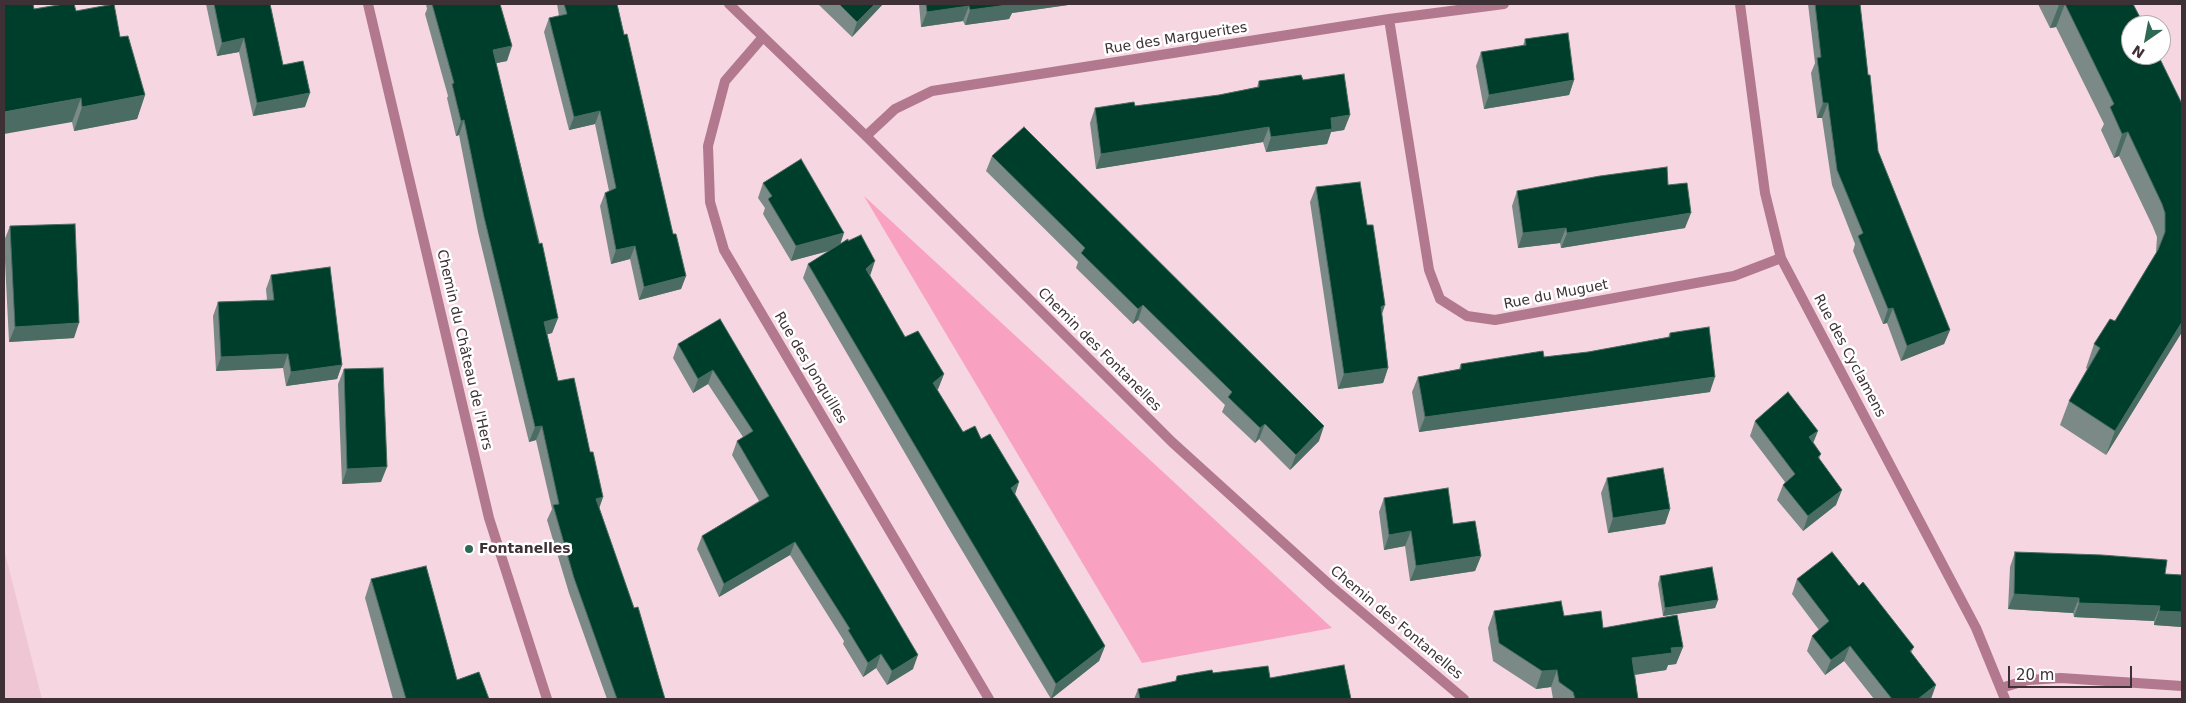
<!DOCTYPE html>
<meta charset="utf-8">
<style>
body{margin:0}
#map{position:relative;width:2186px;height:703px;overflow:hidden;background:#f6d6e0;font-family:"DejaVu Sans",sans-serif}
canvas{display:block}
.frame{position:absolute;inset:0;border:5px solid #3e3135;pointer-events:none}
.north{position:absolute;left:2121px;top:15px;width:50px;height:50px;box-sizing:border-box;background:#fff;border:1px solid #b2adae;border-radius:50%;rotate:213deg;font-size:14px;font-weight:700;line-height:20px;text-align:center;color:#3e3135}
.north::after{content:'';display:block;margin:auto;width:18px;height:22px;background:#2e6954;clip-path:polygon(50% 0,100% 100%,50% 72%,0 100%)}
.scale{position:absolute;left:2008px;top:666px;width:124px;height:22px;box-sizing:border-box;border:2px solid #3e3135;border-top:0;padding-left:6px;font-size:15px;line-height:18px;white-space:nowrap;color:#3e3135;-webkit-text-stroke:4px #fff;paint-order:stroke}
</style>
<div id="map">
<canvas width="2186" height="703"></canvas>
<div class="frame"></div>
<div class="north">N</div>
<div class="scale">20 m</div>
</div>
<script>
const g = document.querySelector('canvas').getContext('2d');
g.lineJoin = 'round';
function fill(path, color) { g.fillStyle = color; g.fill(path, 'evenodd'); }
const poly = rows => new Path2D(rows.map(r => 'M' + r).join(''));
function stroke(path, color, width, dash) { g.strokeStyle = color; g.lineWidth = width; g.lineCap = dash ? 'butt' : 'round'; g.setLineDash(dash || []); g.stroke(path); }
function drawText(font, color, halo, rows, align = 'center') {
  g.font = font + ' "DejaVu Sans",sans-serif'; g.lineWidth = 5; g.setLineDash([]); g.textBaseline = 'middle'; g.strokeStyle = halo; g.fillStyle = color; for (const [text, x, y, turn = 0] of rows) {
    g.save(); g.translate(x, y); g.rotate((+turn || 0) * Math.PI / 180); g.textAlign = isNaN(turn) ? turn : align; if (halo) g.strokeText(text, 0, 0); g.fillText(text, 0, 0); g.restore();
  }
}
const built = poly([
 [4,549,42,699,4,699]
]);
const green = poly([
 [864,196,1332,628,1142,663]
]);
const minor = poly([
 [368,4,489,518,547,699],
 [729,4,866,136,1172,442,1332,587,1464,699],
 [1740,4,1765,193,1781,258,1976,628,2005,699],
 [1389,19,1429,270,1440,299,1467,316,1495,320,1734,276,1781,258],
 [763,37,725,81,708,146,710,202,724,250,989,699],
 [866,136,895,109,932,91,1389,19,1504,4],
 [2001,688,2028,680,2061,678,2182,686]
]);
const wall = poly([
 [206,4,270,4,283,65,305,107,253,116,239,52,217,56],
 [426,4,500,4,507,61,496,63,558,318,552,333,547,334,558,381,590,452,603,497,599,507,665,699,607,699,569,593,547,520,552,509,536,440,529,442,478,232,459,135,456,136,447,98,448,96,425,14,427,9],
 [557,4,617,4,673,234,686,276,681,289,639,300,630,259,611,264,600,206,605,193,609,191,595,124,569,130,544,32,549,18,559,16],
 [818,4,883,4,852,37],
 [919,4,1075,4,1012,13,1009,19,965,25,963,21,921,27],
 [1808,4,1860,4,1868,75,1878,151,1950,330,1944,344,1901,361,1887,323,1883,324,1853,251,1855,244,1832,185,1822,118,1817,118,1811,73,1815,63],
 [2038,4,2133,4,2182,104,2182,332,2106,455,2060,425,2069,401,2087,369,2086,368,2094,344,2115,321,2156,253,2157,237,2153,227,2119,156,2114,158,2101,130,2104,124,2056,27,2050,28],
 [34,9,76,11,120,37,145,95,137,119,74,131,72,122],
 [1525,39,1574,80,1569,95,1484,109,1476,66,1481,52,1523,46],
 [1303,80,1350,115,1344,130,1331,132,1327,144,1266,152,1263,142,1096,169,1090,123,1095,108,1135,106,1219,95,1257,87,1259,81],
 [992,156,1319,441,1290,470,1259,439,1255,443,1222,412,1225,405,1138,320,1133,324,1076,268,1078,262,986,171],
 [763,183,840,244,870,276,905,337,944,374,938,389,937,390,963,432,981,439,1019,482,1015,494,1105,646,1099,661,1051,699,948,527,803,278,808,264,829,251,791,261,763,214,765,208,758,198],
 [1668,185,1685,228,1561,248,1560,243,1518,248,1512,206,1517,191],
 [1316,187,1367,225,1382,314,1388,368,1383,383,1338,389,1310,202],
 [10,226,74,338,9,342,4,241],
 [271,275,342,365,337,379,286,386,283,368,216,371,213,316,218,302,267,300,266,289],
 [720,319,913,669,887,685,876,668,863,677,843,644,844,641,790,555,719,597,697,549,702,536,759,501,732,455,737,441,743,437,708,384,693,393,673,358,678,344],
 [1670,333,1710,392,1419,432,1412,392,1418,377,1459,369,1461,364,1544,357,1588,352,1668,337],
 [344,369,381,482,342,484,338,384],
 [1755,421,1814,443,1821,454,1819,459,1836,505,1803,531,1777,500,1783,485,1785,482,1750,436],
 [1607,478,1670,509,1665,524,1608,533,1601,493],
 [1384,498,1453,524,1481,556,1475,571,1410,581,1405,546,1384,550,1379,512],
 [2015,552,2165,574,2182,575,2182,627,2154,625,2154,621,2074,617,2073,613,2008,609,2010,567],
 [1660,576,1718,600,1715,608,1663,616,1658,584],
 [371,579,457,680,489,699,393,699,365,598],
 [1797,579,1859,586,1914,647,1911,653,1931,699,1874,699,1844,661,1825,675,1807,651,1812,636,1819,630,1792,594],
 [1494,611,1564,616,1603,628,1683,647,1676,664,1668,665,1666,670,1635,675,1638,699,1553,699,1551,687,1536,689,1493,661,1488,628],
 [1213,673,1270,678,1351,699,1134,699,1138,689,1175,682,1177,676]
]);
const shadedWall = poly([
 [875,4,883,4,852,37,857,22],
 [1013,4,1075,4,1012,13,1009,19,965,25,970,10],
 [2062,4,2065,4,2056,27,2050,28,2059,5],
 [969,6,963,21,921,27,927,12],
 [244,38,239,52,217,56,222,43],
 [512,46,507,61,487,65,493,50],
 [1574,80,1569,95,1484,109,1489,95],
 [310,93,305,107,253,116,257,103],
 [145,95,137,119,74,131,82,107],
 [81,98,72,122,4,134,4,112],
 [1823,103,1828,103,1822,118,1817,118],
 [600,111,595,124,569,130,574,117],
 [1350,115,1344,130,1331,132,1327,144,1266,152,1271,137,1331,118],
 [464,120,459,135,456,136,461,121],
 [1269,127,1263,142,1096,169,1101,154],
 [2128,132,2119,156,2114,158,2122,134],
 [1691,213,1685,228,1561,248,1567,233],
 [1566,228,1560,243,1518,248,1523,233],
 [844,233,839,248,791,261,796,246],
 [635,246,630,259,611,264,616,250],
 [875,261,870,276,866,269],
 [686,276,681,289,639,300,644,287],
 [1143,305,1138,320,1133,324,1138,309],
 [1385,305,1380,320,1381,307],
 [1893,308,1887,323,1883,324,1888,309],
 [558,318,552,333,538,337,544,322],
 [2182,322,2182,332,2106,455,2115,431],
 [79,323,74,338,9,342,15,327],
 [1950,330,1944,344,1901,361,1907,346],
 [288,354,283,368,216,371,221,357],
 [342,365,337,379,286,386,291,372],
 [1388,368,1383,383,1338,389,1344,374],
 [713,370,708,384,693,393,698,379],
 [944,374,938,389,927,397,933,383],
 [1715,377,1710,392,1419,432,1425,417],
 [1265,424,1259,439,1255,443,1260,428],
 [542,426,536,440,529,442,535,427],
 [1324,426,1319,441,1290,470,1296,455],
 [1818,431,1812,446,1809,437],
 [387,467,381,482,342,484,347,469],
 [1019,482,1014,497,1011,488],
 [1842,490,1836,505,1803,531,1808,516],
 [603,497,598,512,596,499],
 [1670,509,1665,524,1608,533,1613,518],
 [1411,531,1405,546,1384,550,1389,535],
 [795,542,790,555,719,597,724,584],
 [1481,556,1475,571,1410,581,1416,566],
 [2014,594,2079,598,2073,613,2008,609],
 [1718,600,1715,608,1663,616,1665,608],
 [2079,603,2160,606,2154,621,2074,617],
 [2159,611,2182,612,2182,627,2154,625],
 [1105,646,1099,661,1051,699,1056,684],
 [1850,646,1844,661,1825,675,1831,660],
 [1683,647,1676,664,1668,665,1666,670,1626,676,1632,658,1671,648],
 [881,654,876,668,863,677,868,663],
 [918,655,913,669,887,685,892,671],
 [1557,670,1551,687,1536,689,1542,671],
 [1936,685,1931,699,1918,699]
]);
const building = poly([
 [4,4,33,4,34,9,64,4,74,4,76,11,114,4,120,37,128,36,145,95,82,107,81,98,4,112,4,4],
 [214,4,270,4,283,65,303,61,310,93,257,103,244,38,222,43,214,4],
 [432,4,500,4,512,46,493,50,539,244,542,243,558,318,544,322,558,381,574,378,590,452,593,452,603,497,596,499,634,608,638,607,665,699,617,699,574,578,553,505,559,504,542,426,535,427,484,217,464,120,461,121,452,84,454,83,432,4],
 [564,4,617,4,624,35,627,34,673,234,676,234,686,276,644,287,635,246,616,250,605,193,616,188,600,111,574,117,549,18,567,14,564,4],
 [839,4,875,4,857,22,839,4],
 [926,4,1015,4,970,10,969,6,927,12,926,4],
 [1815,4,1860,4,1868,75,1870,75,1878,151,1950,330,1907,346,1893,308,1888,309,1858,236,1863,233,1837,170,1828,103,1823,103,1817,58,1821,57,1815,4],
 [2065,4,2133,4,2144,25,2131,25,2131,55,2158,55,2182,104,2182,322,2115,431,2069,401,2100,348,2094,344,2110,319,2115,321,2158,250,2165,232,2165,213,2162,204,2128,132,2122,134,2110,107,2114,104,2065,4],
 [1568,33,1574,80,1489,95,1481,52,1526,45,1525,39,1568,33],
 [1344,74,1350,115,1331,118,1332,129,1271,137,1269,127,1101,154,1095,108,1134,102,1135,106,1219,95,1259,87,1259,81,1281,78,1301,75,1303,80,1344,74],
 [1024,127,1324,426,1296,455,1265,424,1260,428,1228,397,1232,392,1143,305,1138,309,1081,253,1085,248,992,156,1024,127],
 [801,159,844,233,796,246,768,199,772,196,763,183,801,159],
 [1667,167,1668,185,1687,183,1691,213,1567,233,1566,228,1523,233,1517,191,1600,176,1667,167],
 [1360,182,1367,225,1373,225,1385,305,1381,307,1388,368,1344,374,1316,187,1360,182],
 [75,224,79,323,15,327,10,226,75,224],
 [861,235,875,261,866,269,905,337,918,331,944,374,933,383,963,432,975,426,981,439,990,434,1019,482,1011,488,1105,646,1056,684,954,512,808,264,848,239,848,241,861,235],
 [330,267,342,365,291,372,288,354,221,357,218,302,274,300,271,275,330,267],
 [720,319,918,655,892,671,881,654,868,663,848,630,850,629,795,542,724,584,702,536,769,496,737,441,753,431,713,370,698,379,678,344,720,319],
 [1709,327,1715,377,1425,417,1418,377,1461,369,1461,364,1543,351,1544,357,1588,352,1670,337,1670,333,1709,327],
 [383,368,387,467,347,469,344,369,383,368],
 [1788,392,1818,431,1809,437,1821,454,1818,457,1842,490,1808,516,1783,485,1795,474,1755,421,1788,392],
 [1663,468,1670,509,1613,518,1607,478,1663,468],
 [1448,488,1453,524,1475,521,1481,556,1416,566,1411,531,1389,535,1384,498,1448,488],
 [1832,552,1859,586,1863,582,1914,647,1910,651,1936,685,1918,699,1892,699,1850,646,1831,660,1812,636,1829,621,1797,579,1832,552],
 [2015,552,2102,555,2167,560,2165,574,2182,575,2182,612,2159,611,2160,606,2079,603,2079,598,2014,594,2015,552],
 [426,566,457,680,479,672,489,699,406,699,371,579,426,566],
 [1712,567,1718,600,1665,608,1660,576,1712,567],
 [1561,601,1564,616,1601,611,1603,628,1677,615,1683,647,1671,648,1672,653,1632,658,1638,699,1575,699,1573,692,1559,682,1557,670,1542,671,1499,643,1494,611,1561,601],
 [1344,665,1351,699,1140,699,1138,689,1176,681,1177,676,1212,670,1213,673,1268,666,1270,678,1344,665]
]);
const markers = [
 [469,549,5,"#2e6954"]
];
const streetNames = [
 ["Rue des Marguerites",1176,39,-9],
 ["Rue du Muguet",1556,295,-11],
 ["Chemin du Château de l'Hers",464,350,77],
 ["Chemin des Fontanelles",1099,350,45],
 ["Rue des Cyclamens",1849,356,62],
 ["Rue des Jonquilles",810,368,59],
 ["Chemin des Fontanelles",1396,623,40]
];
const poiNames = [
 ["Fontanelles",479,549]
];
fill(built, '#efc7d4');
fill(green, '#f8a1c1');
stroke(minor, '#b2788d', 10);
fill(wall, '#7b8a86');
fill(shadedWall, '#4a6c62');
fill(building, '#003e2c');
stroke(building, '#4a6c62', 1);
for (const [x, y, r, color] of markers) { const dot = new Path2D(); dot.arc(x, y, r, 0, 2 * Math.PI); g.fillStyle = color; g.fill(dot); stroke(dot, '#fff', 2); }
drawText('14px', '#3e3135', '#fff', streetNames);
drawText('bold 14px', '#3e3135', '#fff', poiNames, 'left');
</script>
